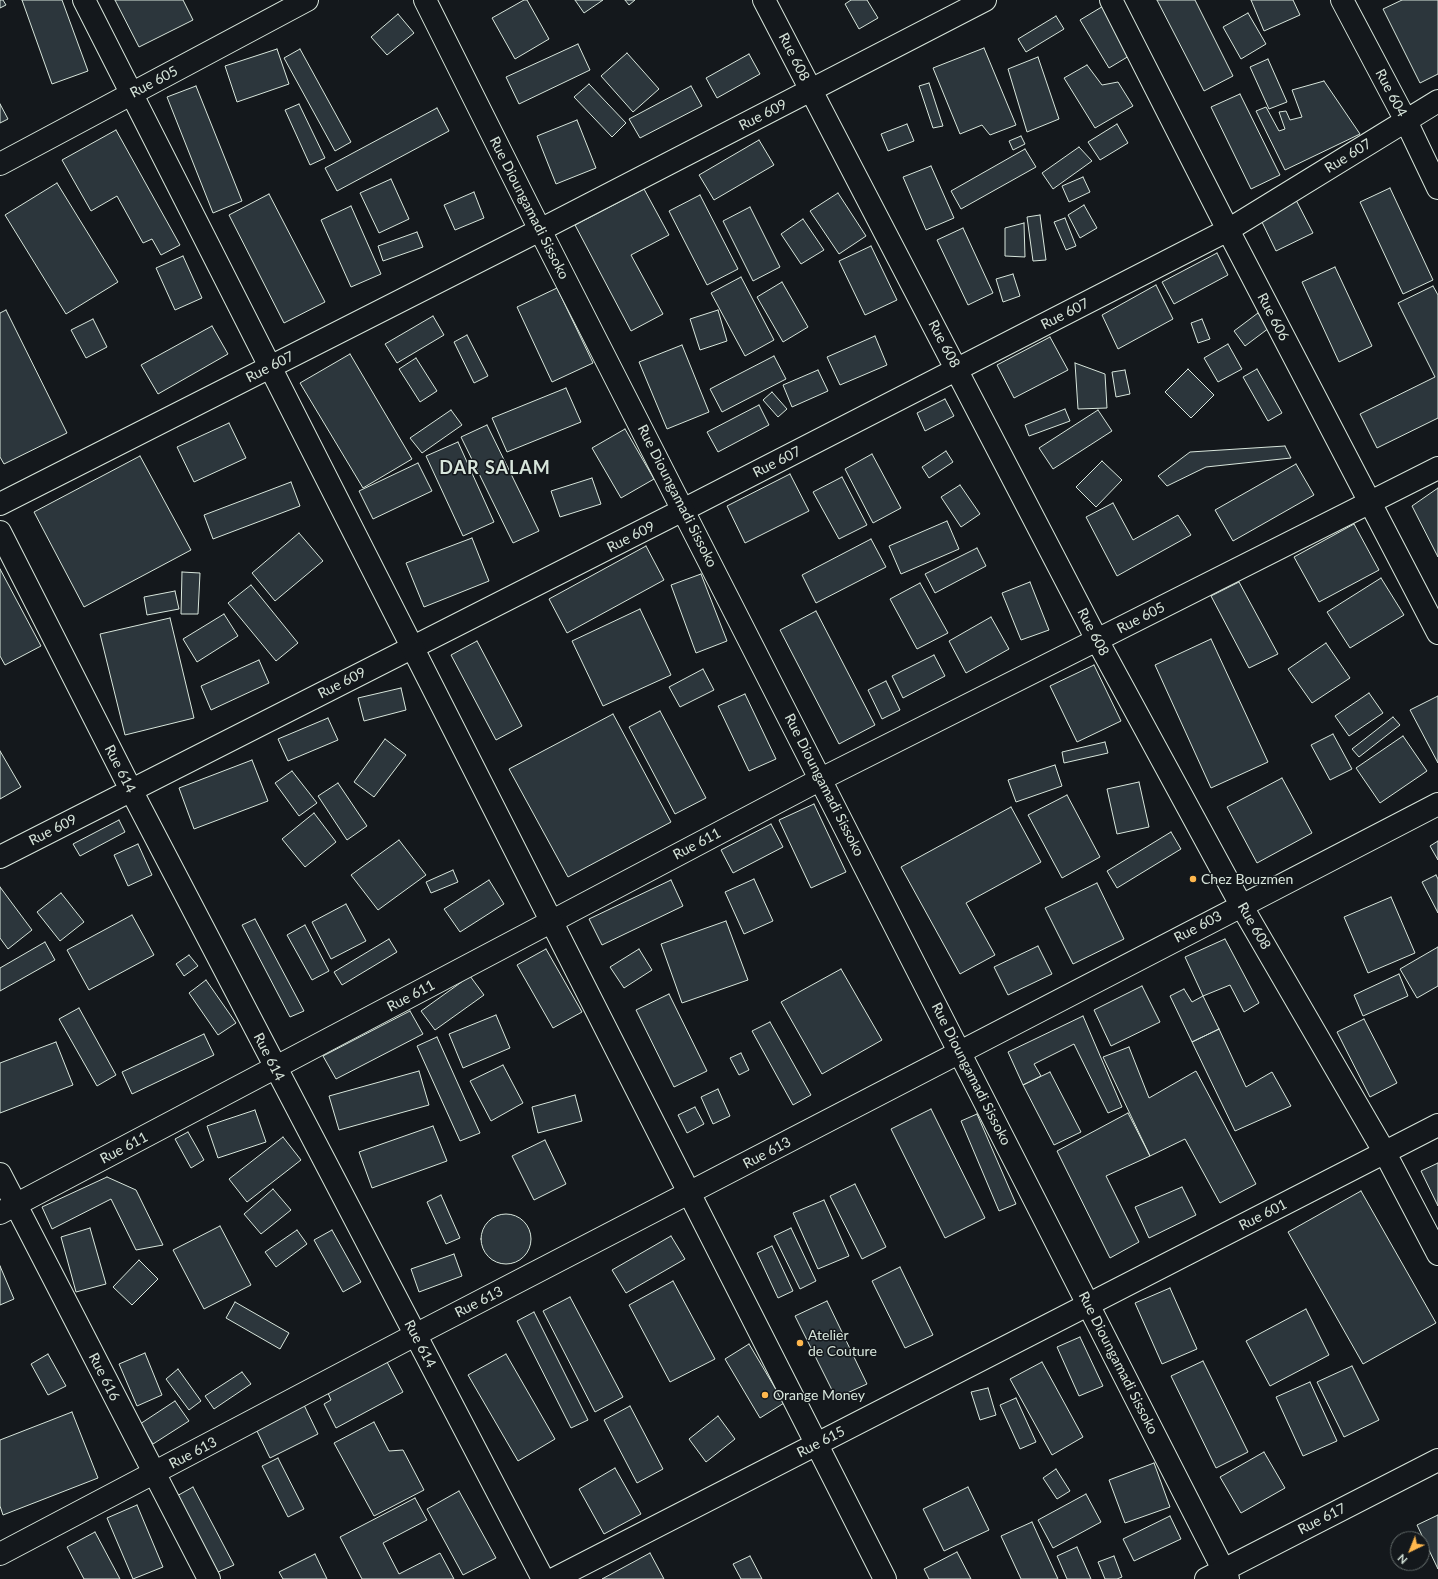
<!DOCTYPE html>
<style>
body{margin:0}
#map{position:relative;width:1438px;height:1579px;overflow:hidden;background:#14181c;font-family:Lato,sans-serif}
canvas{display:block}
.north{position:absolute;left:1390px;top:1531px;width:40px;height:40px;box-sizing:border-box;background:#14181c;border:1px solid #626a69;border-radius:50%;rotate:223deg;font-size:11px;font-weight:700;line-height:16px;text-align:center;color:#d8e6dc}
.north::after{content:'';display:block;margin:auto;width:14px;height:18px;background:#ffb74d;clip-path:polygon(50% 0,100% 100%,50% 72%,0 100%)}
</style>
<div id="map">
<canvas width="1438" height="1579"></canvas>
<div class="north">N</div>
</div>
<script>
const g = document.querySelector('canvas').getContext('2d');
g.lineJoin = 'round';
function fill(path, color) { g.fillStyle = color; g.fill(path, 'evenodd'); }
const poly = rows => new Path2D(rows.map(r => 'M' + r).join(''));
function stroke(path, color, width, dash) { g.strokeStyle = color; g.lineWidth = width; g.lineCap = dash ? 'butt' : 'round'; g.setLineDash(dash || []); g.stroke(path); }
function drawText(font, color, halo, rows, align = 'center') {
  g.font = font + ' Lato,sans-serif'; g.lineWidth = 3; g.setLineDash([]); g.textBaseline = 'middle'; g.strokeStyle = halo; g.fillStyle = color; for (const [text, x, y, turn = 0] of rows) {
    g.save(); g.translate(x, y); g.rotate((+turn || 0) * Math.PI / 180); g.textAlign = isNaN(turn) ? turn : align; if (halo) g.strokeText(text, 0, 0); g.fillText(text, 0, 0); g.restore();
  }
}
const building = poly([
 [0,0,3,0,6,5,0,8,0,0],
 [22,0,62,0,88,71,52,84,22,0],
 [115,0,183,0,193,20,139,47,115,0],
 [524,0,527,0,549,39,515,59,492,18,524,0],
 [575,0,603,0,584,13,575,0],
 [625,0,635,0,629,5,625,0],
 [851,0,867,0,878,18,859,29,845,4,851,0],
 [1157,0,1195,0,1233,76,1204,91,1157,0],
 [1251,0,1293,0,1300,15,1264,31,1251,0],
 [1402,0,1438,0,1438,74,1420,83,1383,9,1402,0],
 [1105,5,1134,53,1109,68,1080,20,1105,5],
 [1248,13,1266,44,1241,59,1223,27,1248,13],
 [398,14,414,33,387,55,371,37,398,14],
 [1056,16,1064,29,1026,52,1018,39,1056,16],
 [578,44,590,70,519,104,506,77,578,44],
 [984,48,1016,125,990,135,982,125,960,134,933,68,984,48],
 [277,49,289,84,237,102,225,66,277,49],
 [300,49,351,142,335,151,284,58,300,49],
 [627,53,659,89,633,112,601,76,627,53],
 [749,54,760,74,717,98,706,78,749,54],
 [1038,57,1059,119,1027,132,1008,69,1038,57],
 [1268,59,1287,102,1269,109,1250,67,1268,59],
 [1087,65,1102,85,1118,82,1133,106,1095,128,1064,78,1087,65],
 [1324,81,1360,134,1285,170,1256,111,1266,107,1279,131,1285,129,1279,112,1286,111,1290,120,1302,117,1292,90,1324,81],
 [929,83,943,126,933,128,919,86,929,83],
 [589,84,626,123,612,137,574,97,589,84],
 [196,86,242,201,213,213,167,97,196,86],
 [691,86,702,106,640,138,629,119,691,86],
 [1240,94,1280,175,1251,189,1211,107,1240,94],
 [0,104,8,119,0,123,0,104],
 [299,104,325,158,310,165,285,110,299,104],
 [437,108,449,131,337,191,325,168,437,108],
 [577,120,596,168,556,184,537,136,577,120],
 [907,124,914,141,888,151,881,134,907,124],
 [1117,124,1128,143,1100,160,1088,142,1117,124],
 [116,130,180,245,161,255,152,239,143,243,117,196,91,211,62,160,116,130],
 [1021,136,1025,144,1013,150,1009,141,1021,136],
 [759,140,774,165,714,200,699,175,759,140],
 [1079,147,1092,161,1053,189,1042,173,1079,147],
 [1025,149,1036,167,961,209,951,191,1025,149],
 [931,166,954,218,926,230,903,177,931,166],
 [1083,177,1090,192,1069,202,1062,186,1083,177],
 [391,179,409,219,379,233,360,193,391,179],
 [57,183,118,282,66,314,5,215,57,183],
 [1390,188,1433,280,1403,294,1360,202,1390,188],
 [644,189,669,235,631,255,663,314,631,331,575,225,644,189],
 [474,192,484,218,455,230,444,205,474,192],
 [838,193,866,236,839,254,810,211,838,193],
 [269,194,325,302,284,323,229,215,269,194],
 [700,195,738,269,707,285,669,211,700,195],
 [1296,200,1313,233,1276,251,1260,218,1296,200],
 [1084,205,1097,228,1080,238,1068,215,1084,205],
 [351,206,381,274,351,287,321,220,351,206],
 [750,207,780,267,753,281,723,221,750,207],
 [1040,215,1046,260,1033,261,1027,217,1040,215],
 [1065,218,1076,246,1066,250,1054,222,1065,218],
 [803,219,824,250,801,264,781,234,803,219],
 [1024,223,1025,257,1005,256,1005,228,1024,223],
 [963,228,993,293,968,305,937,240,963,228],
 [417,232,423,247,383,261,378,246,417,232],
 [871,246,897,300,865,315,839,261,871,246],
 [1217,253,1228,275,1174,304,1162,282,1217,253],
 [183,256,202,298,175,310,156,268,183,256],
 [1335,267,1372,346,1339,362,1302,282,1335,267],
 [1013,274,1020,296,1003,302,996,279,1013,274],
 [741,277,774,340,745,356,711,293,741,277],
 [782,282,808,327,783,342,757,297,782,282],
 [1156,285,1173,319,1118,349,1102,315,1156,285],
 [1433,286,1438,295,1438,418,1377,448,1360,414,1435,377,1398,303,1433,286],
 [557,288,593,363,552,382,517,307,557,288],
 [6,310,67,433,4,464,0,457,0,313,6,310],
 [718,310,727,341,700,350,690,319,718,310],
 [1258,313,1269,328,1245,346,1234,331,1258,313],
 [433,316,444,335,397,363,385,344,433,316],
 [93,319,107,347,86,358,71,330,93,319],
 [1202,319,1210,339,1198,343,1191,323,1202,319],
 [212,326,228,354,158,394,141,365,212,326],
 [467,335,488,376,474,383,454,342,467,335],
 [875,336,887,365,840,385,827,357,875,336],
 [1050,337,1068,370,1014,398,997,365,1050,337],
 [1228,344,1242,369,1218,382,1204,358,1228,344],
 [682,345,709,412,667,429,639,362,682,345],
 [350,354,412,459,363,488,300,383,350,354],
 [774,356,786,379,722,412,710,389,774,356],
 [416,358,437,391,420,402,399,369,416,358],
 [1075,363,1105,374,1107,408,1078,409,1075,363],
 [1188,369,1214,395,1191,418,1165,392,1188,369],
 [1257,369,1282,413,1268,421,1243,377,1257,369],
 [818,370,828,391,792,407,783,385,818,370],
 [1125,370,1130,394,1116,397,1112,372,1125,370],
 [566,388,581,422,507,452,492,418,566,388],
 [772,392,787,409,778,417,763,400,772,392],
 [945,399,954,416,925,431,917,413,945,399],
 [759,405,769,425,718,452,707,432,759,405],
 [1065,409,1070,421,1029,436,1025,425,1065,409],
 [451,410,462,425,422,453,410,438,451,410],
 [1098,410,1112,431,1053,469,1039,448,1098,410],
 [229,423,246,458,194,482,177,447,229,423],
 [487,425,539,531,513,543,461,437,487,425],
 [625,429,654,479,621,498,592,448,625,429],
 [458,442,494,522,463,536,426,456,458,442],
 [1285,446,1291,458,1206,467,1167,486,1158,476,1190,452,1285,446],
 [946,451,953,462,929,478,922,467,946,451],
 [872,454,901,508,873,523,845,469,872,454],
 [140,456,191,550,84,607,34,512,140,456],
 [1102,461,1122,480,1096,507,1076,487,1102,461],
 [418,463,432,491,373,519,359,491,418,463],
 [1296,464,1314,495,1233,541,1215,510,1296,464],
 [790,474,809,511,745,543,727,506,790,474],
 [842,477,867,525,839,539,813,492,842,477],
 [592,478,601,504,560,517,551,491,592,478],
 [291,482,300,506,213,539,204,515,291,482],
 [960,485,980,514,961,527,941,497,960,485],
 [1438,488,1438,557,1412,506,1438,488],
 [1113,503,1133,540,1178,515,1191,535,1117,576,1086,517,1113,503],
 [947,521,959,549,901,574,889,546,947,521],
 [1354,524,1379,570,1319,602,1294,557,1354,524],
 [299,533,323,561,275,601,252,573,299,533],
 [472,538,489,581,424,607,406,563,472,538],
 [871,539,886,567,816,603,802,575,871,539],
 [646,546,664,580,567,633,549,599,646,546],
 [977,548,986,566,935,593,925,574,977,548],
 [0,569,41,646,5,665,0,656,0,569],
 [182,572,200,573,198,614,181,614,182,572],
 [701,574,727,641,696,653,671,585,701,574],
 [1381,578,1404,615,1350,648,1327,612,1381,578],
 [1030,582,1049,630,1021,640,1002,593,1030,582],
 [1239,582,1278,654,1249,668,1211,596,1239,582],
 [920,583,948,633,917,649,890,599,920,583],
 [251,585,298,643,276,661,228,603,251,585],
 [175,591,179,609,147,615,144,597,175,591],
 [640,609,671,675,603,706,572,641,640,609],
 [816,611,875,725,839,744,780,630,816,611],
 [224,614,238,636,197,662,183,639,224,614],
 [991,617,1009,649,966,673,949,641,991,617],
 [170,618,194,718,125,735,100,634,170,618],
 [1211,639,1268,762,1211,788,1155,665,1211,639],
 [477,641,522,726,496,740,451,655,477,641],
 [1326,643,1350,678,1312,703,1288,669,1326,643],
 [934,655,945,676,903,698,892,676,934,655],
 [259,660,269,683,211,710,201,686,259,660],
 [1094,665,1121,721,1077,742,1050,686,1094,665],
 [703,669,714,690,680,707,669,687,703,669],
 [886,681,900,710,882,719,868,690,886,681],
 [401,688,406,710,364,721,358,698,401,688],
 [1369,693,1383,713,1349,736,1335,716,1369,693],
 [745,694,776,759,749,771,718,706,745,694],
 [1438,696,1438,763,1410,710,1438,696],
 [660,711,706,798,675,814,629,727,660,711],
 [613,714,671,822,568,877,509,769,613,714],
 [1393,717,1400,725,1359,757,1352,749,1393,717],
 [328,718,338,740,288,761,278,739,328,718],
 [1333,734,1352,769,1330,780,1311,745,1333,734],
 [1403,736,1427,771,1380,803,1356,768,1403,736],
 [385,739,406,755,374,797,354,782,385,739],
 [1105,742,1108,753,1064,763,1062,752,1105,742],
 [0,751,21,787,0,799,0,751],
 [252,760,268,801,194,829,179,788,252,760],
 [1055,765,1062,786,1016,802,1008,780,1055,765],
 [292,771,317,803,299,816,275,783,292,771],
 [1282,778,1312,833,1257,863,1227,807,1282,778],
 [1139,782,1149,827,1117,834,1107,789,1139,782],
 [338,783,367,826,347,840,318,796,338,783],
 [1067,795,1100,857,1062,878,1028,815,1067,795],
 [814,804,846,872,811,888,779,820,814,804],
 [1011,807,1041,862,966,903,995,955,960,974,901,867,1011,807],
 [314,813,336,842,305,867,282,839,314,813],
 [119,820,125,832,80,856,73,844,119,820],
 [771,824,783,847,733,873,721,850,771,824],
 [1171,832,1181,849,1117,888,1107,871,1171,832],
 [399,840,426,875,378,910,351,875,399,840],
 [1438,841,1438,860,1430,846,1438,841],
 [138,844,152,875,128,886,114,855,138,844],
 [453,870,458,882,431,893,426,882,453,870],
 [1436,875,1438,879,1438,913,1422,882,1436,875],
 [754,879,773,921,744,934,725,892,754,879],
 [489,880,504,904,460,932,444,909,489,880],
 [671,880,683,906,602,945,589,919,671,880],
 [1097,883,1124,939,1073,964,1045,908,1097,883],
 [0,887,32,930,8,949,0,938,0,887],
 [61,893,84,922,60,941,37,912,61,893],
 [1391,897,1415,953,1368,973,1344,917,1391,897],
 [346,904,366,941,331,959,312,922,346,904],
 [132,915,154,955,89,990,67,950,132,915],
 [255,919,304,1011,290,1017,242,925,255,919],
 [726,921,748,980,682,1003,661,944,726,921],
 [305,925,329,971,312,980,287,935,305,925],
 [389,939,397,952,342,985,334,972,389,939],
 [1225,939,1259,1003,1244,1012,1230,985,1203,996,1185,957,1225,939],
 [45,942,55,960,0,991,0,968,45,942],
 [1038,946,1052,974,1008,995,994,967,1038,946],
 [1438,947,1438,986,1417,998,1400,969,1438,947],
 [546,949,582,1012,553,1028,517,965,546,949],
 [639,949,652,970,624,988,610,967,639,949],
 [189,955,198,966,184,976,176,964,189,955],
 [841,969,882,1040,822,1074,781,1002,841,969],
 [1399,974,1408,996,1363,1016,1354,995,1399,974],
 [470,976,484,995,435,1030,421,1011,470,976],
 [206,980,236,1023,218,1035,189,993,206,980],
 [1142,986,1160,1022,1111,1046,1094,1010,1142,986],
 [1184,989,1192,1002,1203,996,1219,1029,1192,1042,1170,996,1184,989],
 [669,994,707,1071,674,1087,636,1010,669,994],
 [79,1008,116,1075,97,1086,59,1019,79,1008],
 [410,1011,423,1034,336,1079,323,1056,410,1011],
 [496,1015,510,1048,463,1068,449,1034,496,1015],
 [1083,1016,1122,1107,1108,1113,1074,1044,1034,1064,1041,1076,1023,1085,1008,1052,1083,1016],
 [1364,1019,1397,1083,1370,1097,1337,1032,1364,1019],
 [770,1022,811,1095,793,1105,752,1031,770,1022],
 [1219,1029,1246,1087,1272,1072,1291,1106,1235,1131,1192,1042,1219,1029],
 [204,1034,214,1055,132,1094,122,1072,204,1034],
 [437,1037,480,1133,460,1141,417,1046,437,1037],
 [56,1042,73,1085,0,1113,0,1063,56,1042],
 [1129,1047,1149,1098,1196,1071,1256,1184,1220,1203,1185,1139,1150,1156,1103,1057,1129,1047],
 [741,1053,749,1070,739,1075,730,1058,741,1053],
 [503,1065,523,1103,491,1121,470,1081,503,1065],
 [419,1071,429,1105,339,1130,329,1096,419,1071],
 [1050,1072,1081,1132,1054,1145,1023,1085,1050,1072],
 [718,1089,730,1116,713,1124,701,1097,718,1089],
 [575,1095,582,1121,538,1133,532,1107,575,1095],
 [695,1107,704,1124,687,1133,678,1115,695,1107],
 [931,1109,985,1218,945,1238,891,1129,931,1109],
 [255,1110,266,1142,218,1158,207,1126,255,1110],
 [1128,1113,1150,1156,1106,1176,1139,1242,1110,1258,1057,1151,1128,1113],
 [977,1114,1016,1204,999,1211,961,1121,977,1114],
 [433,1126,447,1161,372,1188,359,1152,433,1126],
 [188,1132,204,1160,191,1168,175,1139,188,1132],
 [283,1137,301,1160,247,1202,229,1179,283,1137],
 [545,1140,566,1184,534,1200,512,1156,545,1140],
 [1438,1163,1438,1206,1421,1171,1438,1163],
 [107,1177,136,1190,163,1245,136,1250,111,1199,52,1229,42,1207,107,1177],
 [855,1184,886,1247,862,1259,830,1196,855,1184],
 [1182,1187,1196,1215,1149,1238,1135,1207,1182,1187],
 [273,1189,291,1210,261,1234,244,1214,273,1189],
 [1361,1191,1436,1323,1363,1364,1288,1232,1361,1191],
 [441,1195,460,1238,446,1244,427,1202,441,1195],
 [824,1200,849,1256,818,1269,793,1213,824,1200],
 '481 1239a25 25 0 1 1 50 0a25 25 0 1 1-50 0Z',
 [220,1226,251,1285,204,1309,173,1250,220,1226],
 [90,1228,106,1284,76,1292,61,1237,90,1228],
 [791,1228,816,1281,800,1289,774,1236,791,1228],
 [297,1230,307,1244,276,1267,265,1252,297,1230],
 [332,1230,361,1282,343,1292,314,1240,332,1230],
 [671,1236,685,1259,626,1293,612,1270,671,1236],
 [772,1246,793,1291,778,1298,757,1253,772,1246],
 [454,1254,462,1276,419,1292,411,1269,454,1254],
 [139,1260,158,1279,132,1305,113,1287,139,1260],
 [0,1266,14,1299,0,1305,0,1266],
 [900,1267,933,1335,905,1348,872,1281,900,1267],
 [673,1281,715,1359,670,1382,629,1305,673,1281],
 [1170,1288,1197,1349,1162,1364,1135,1303,1170,1288],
 [570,1297,623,1397,595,1412,543,1311,570,1297],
 [827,1301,867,1384,836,1398,795,1316,827,1301],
 [235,1302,289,1333,280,1349,226,1318,235,1302],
 [1306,1309,1329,1355,1270,1386,1246,1341,1306,1309],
 [534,1312,588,1420,571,1428,517,1321,534,1312],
 [1080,1337,1103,1386,1079,1396,1057,1347,1080,1337],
 [749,1344,784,1403,760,1418,725,1359,749,1344],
 [145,1353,162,1395,137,1406,119,1364,145,1353],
 [48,1354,66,1386,48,1395,31,1364,48,1354],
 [506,1354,555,1439,518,1461,468,1375,506,1354],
 [1203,1361,1248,1452,1216,1468,1171,1376,1203,1361],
 [387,1362,403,1392,336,1428,324,1404,331,1400,328,1393,387,1362],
 [1042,1362,1083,1437,1052,1455,1010,1379,1042,1362],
 [1352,1366,1379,1420,1344,1437,1317,1382,1352,1366],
 [178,1369,201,1401,189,1410,166,1379,178,1369],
 [242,1372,251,1384,214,1409,205,1396,242,1372],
 [1310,1382,1337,1441,1303,1456,1276,1397,1310,1382],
 [988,1388,996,1415,980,1420,971,1392,988,1388],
 [1016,1398,1036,1442,1020,1449,1000,1405,1016,1398],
 [175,1401,189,1421,153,1444,140,1424,175,1401],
 [304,1405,318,1434,270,1458,256,1429,304,1405],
 [630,1406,663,1469,637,1483,604,1420,630,1406],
 [72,1412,98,1478,3,1515,0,1506,0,1440,72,1412],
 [718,1416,735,1439,706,1462,689,1439,718,1416],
 [374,1422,389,1451,403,1450,424,1490,374,1516,334,1443,374,1422],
 [1264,1452,1285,1488,1241,1513,1220,1477,1264,1452],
 [278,1458,304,1509,288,1517,262,1466,278,1458],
 [1154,1463,1170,1507,1125,1523,1109,1480,1154,1463],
 [615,1468,641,1514,604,1534,579,1489,615,1468],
 [1056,1469,1070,1491,1057,1499,1043,1478,1056,1469],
 [193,1487,234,1565,216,1573,175,1497,193,1487],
 [968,1487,989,1530,944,1551,923,1509,968,1487],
 [459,1491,496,1558,463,1575,427,1509,459,1491],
 [1086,1494,1101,1522,1053,1548,1038,1520,1086,1494],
 [415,1498,427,1520,383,1543,399,1574,440,1553,454,1579,362,1579,340,1537,415,1498],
 [137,1505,163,1567,133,1579,107,1518,137,1505],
 [1438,1515,1438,1569,1417,1525,1438,1515],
 [1170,1516,1181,1539,1134,1561,1123,1539,1170,1516],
 [1032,1522,1058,1579,1021,1579,1001,1536,1032,1522],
 [95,1532,120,1579,84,1579,67,1547,95,1532],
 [1077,1547,1091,1579,1067,1579,1057,1556,1077,1547],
 [957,1552,971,1579,929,1579,924,1569,957,1552],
 [650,1553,664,1579,602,1579,650,1553],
 [315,1554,327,1579,283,1579,279,1572,315,1554],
 [750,1556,762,1579,741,1579,733,1564,750,1556],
 [1114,1556,1122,1577,1117,1579,1105,1579,1098,1562,1114,1556]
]);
const minor = poly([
 [764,0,1097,640,1241,905,1385,1153,1438,1254],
 [1111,0,1228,230,1438,633],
 [1342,0,1406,121,1438,188],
 [0,164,307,0],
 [0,504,540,230,985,0],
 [0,532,131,790,543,1579],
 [0,857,683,510,1228,230,1438,101],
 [0,1174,209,1579],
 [0,1213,821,779,1438,468],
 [0,1554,415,1335,1438,804],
 [554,1579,1438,1125]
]);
const tertiary = poly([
 [84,0,885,1579],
 [425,0,540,230,1228,1579]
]);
const trunk = poly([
 [1206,1579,1438,1460]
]);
const markers = [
 [1193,879,4,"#ffb74d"],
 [800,1343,4,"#ffb74d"],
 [765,1395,4,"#ffb74d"]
];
const streetNames = [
 ["Rue 608",794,57,63],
 ["Rue 605",154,82,-28],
 ["Rue 604",1391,93,62],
 ["Rue 609",763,115,-27],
 ["Rue 607",1348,156,-32],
 ["Rue Dioungamadi Sissoko",529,208,63],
 ["Rue 607",1065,314,-27],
 ["Rue 606",1273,317,62],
 ["Rue 608",944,344,62],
 ["Rue 607",270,367,-27],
 ["Rue 607",777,462,-27],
 ["Rue Dioungamadi Sissoko",677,496,63],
 ["Rue 609",631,537,-27],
 ["Rue 605",1141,618,-27],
 ["Rue 608",1093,632,62],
 ["Rue 609",342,683,-27],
 ["Rue 614",120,769,63],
 ["Rue Dioungamadi Sissoko",824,785,63],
 ["Rue 609",53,830,-27],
 ["Rue 611",697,844,-28],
 ["Rue 608",1254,926,60],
 ["Rue 603",1198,927,-28],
 ["Rue 611",411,996,-28],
 ["Rue 614",269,1057,63],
 ["Rue Dioungamadi Sissoko",971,1074,63],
 ["Rue 611",124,1148,-28],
 ["Rue 613",767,1153,-28],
 ["Rue 601",1263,1215,-27],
 ["Rue 613",479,1302,-27],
 ["Rue 614",420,1344,62],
 ["Rue Dioungamadi Sissoko",1118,1363,63],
 ["Rue 616",104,1377,63],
 ["Rue 615",821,1442,-27],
 ["Rue 613",193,1453,-28],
 ["Rue 617",1322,1519,-27]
];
const poiNames = [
 ["Chez Bouzmen",1201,879],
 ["Atelier",808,1335],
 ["de Couture",808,1351],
 ["Orange Money",773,1395]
];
const districtNames = [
 ["DAR SALAM",495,468]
];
fill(building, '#2c363c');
stroke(building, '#d8e6dc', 1);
stroke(minor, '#d8e6dc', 24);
stroke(tertiary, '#d8e6dc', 24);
stroke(trunk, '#d8e6dc', 24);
stroke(minor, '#14181c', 22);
stroke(tertiary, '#14181c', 22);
stroke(trunk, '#14181c', 22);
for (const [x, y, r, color] of markers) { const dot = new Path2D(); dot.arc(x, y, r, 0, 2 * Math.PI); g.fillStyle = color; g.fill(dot); stroke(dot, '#14181c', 1.5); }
drawText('14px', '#d8e6dc', '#14181c', streetNames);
drawText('14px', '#d8e6dc', '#14181c', poiNames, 'left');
g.letterSpacing = '1px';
drawText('bold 18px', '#d8e6dc', '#14181c', districtNames);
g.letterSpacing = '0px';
</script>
